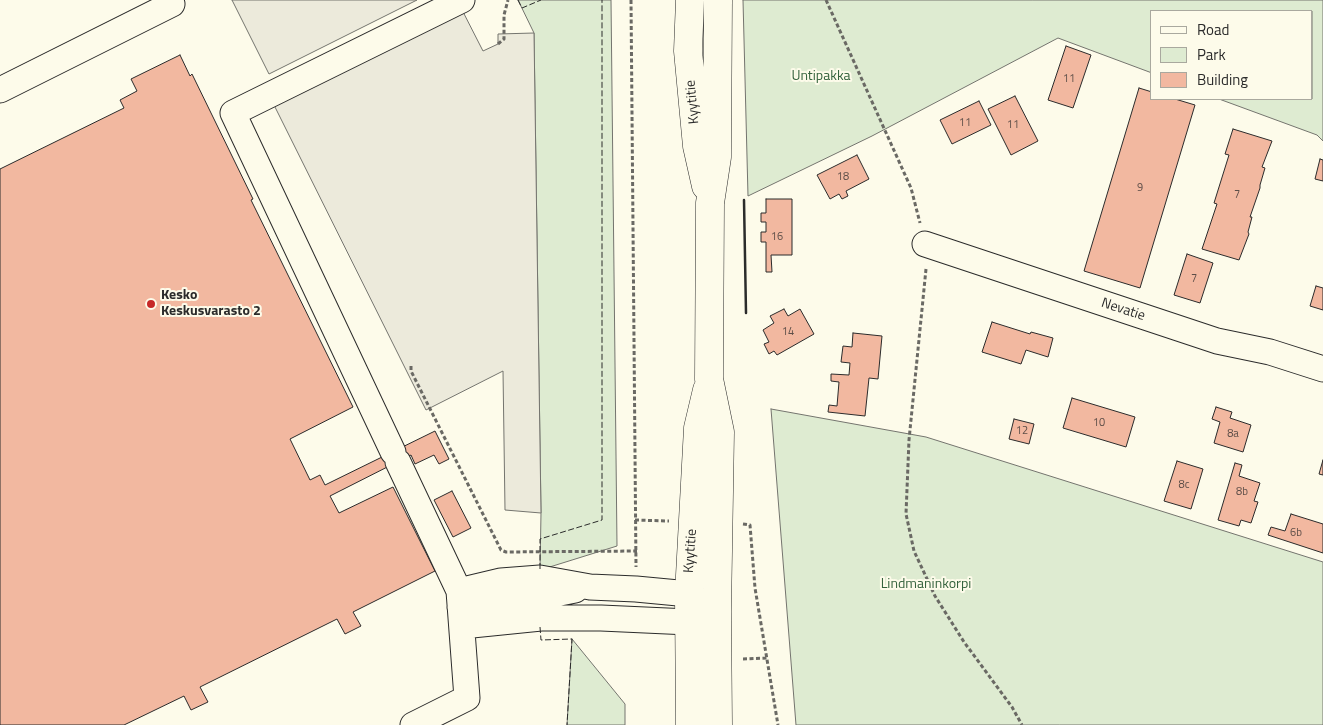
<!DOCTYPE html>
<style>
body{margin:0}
#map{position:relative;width:1323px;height:725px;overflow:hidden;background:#fdfbea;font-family:"Titillium Web",sans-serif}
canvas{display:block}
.legend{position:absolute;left:1150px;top:10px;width:162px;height:90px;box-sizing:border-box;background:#fdfbea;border:1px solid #a9a89e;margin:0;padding:6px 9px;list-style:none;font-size:15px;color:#2b2b2b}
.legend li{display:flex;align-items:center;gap:10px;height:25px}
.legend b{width:25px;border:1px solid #a9a89e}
</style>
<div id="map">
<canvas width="1323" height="725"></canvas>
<ul class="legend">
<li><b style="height:6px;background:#fdfbea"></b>Road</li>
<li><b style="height:14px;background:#deebd1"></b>Park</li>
<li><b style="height:14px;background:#f2b8a0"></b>Building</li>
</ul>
</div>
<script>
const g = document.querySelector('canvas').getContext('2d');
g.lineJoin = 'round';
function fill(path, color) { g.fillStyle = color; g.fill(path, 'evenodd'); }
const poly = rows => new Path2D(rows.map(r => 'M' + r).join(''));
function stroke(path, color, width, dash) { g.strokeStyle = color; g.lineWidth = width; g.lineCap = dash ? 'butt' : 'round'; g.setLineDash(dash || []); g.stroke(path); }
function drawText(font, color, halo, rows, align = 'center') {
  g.font = font + ' "Titillium Web",sans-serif'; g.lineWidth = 4; g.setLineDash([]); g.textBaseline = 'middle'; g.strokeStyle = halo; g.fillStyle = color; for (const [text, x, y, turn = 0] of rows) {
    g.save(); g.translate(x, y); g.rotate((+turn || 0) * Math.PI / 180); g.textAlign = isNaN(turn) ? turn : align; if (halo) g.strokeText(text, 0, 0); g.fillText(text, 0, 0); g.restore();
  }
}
const green = poly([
 [518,0,611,0,617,546,540,570,541,513,534,33,518,0],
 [743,0,1323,0,1323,141,1317,135,1219,99,1312,99,1312,11,1152,11,1152,73,1058,38,872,136,748,196,743,0],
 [771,409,926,437,1323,562,1323,725,796,725,771,409],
 [572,639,625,704,625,725,567,725,572,639]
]);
const parking = poly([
 [232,0,417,0,269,74,232,0],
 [458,2,483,51,498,44,498,34,534,33,541,513,505,510,503,371,426,410,269,95,458,2]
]);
const building = poly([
 [1066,46,1091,55,1073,108,1048,100,1066,46],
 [180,55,190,76,192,74,253,199,251,200,353,407,290,439,310,480,320,475,325,485,435,431,449,459,439,464,434,455,415,464,411,455,330,496,339,513,393,487,435,571,353,612,361,626,345,634,337,619,200,687,208,702,191,710,184,696,124,725,0,725,0,169,124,108,120,100,137,91,131,79,180,55],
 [1139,88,1152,92,1152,99,1175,99,1195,105,1140,288,1084,271,1139,88],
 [1015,96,1038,141,1011,155,988,109,1015,96],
 [979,101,991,125,952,144,940,120,979,101],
 [1233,129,1272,141,1262,167,1265,168,1260,185,1260,188,1250,217,1252,217,1248,232,1249,234,1239,260,1202,249,1217,204,1214,203,1229,155,1225,154,1233,129],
 [857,155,869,179,846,191,848,196,842,199,839,194,830,199,817,175,857,155],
 [1320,159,1323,160,1323,181,1315,179,1320,159],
 [766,199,792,199,792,255,771,255,772,272,766,272,766,242,761,242,761,232,766,232,766,222,761,222,761,213,766,213,766,199],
 [1187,254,1213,263,1200,303,1174,295,1187,254],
 [1316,286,1323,288,1323,310,1310,306,1316,286],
 [784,309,788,316,800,309,814,334,777,355,774,351,769,354,764,344,769,342,763,330,774,323,770,316,784,309],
 [992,322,1030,334,1031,332,1053,338,1048,357,1026,350,1021,364,982,352,992,322],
 [853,333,882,336,878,379,869,378,865,416,828,412,829,405,837,406,839,382,831,381,831,374,849,375,850,363,841,362,843,346,852,347,853,333],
 [1072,398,1135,417,1126,447,1063,428,1072,398],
 [1216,407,1232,412,1230,418,1251,425,1243,452,1214,443,1220,422,1212,419,1216,407],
 [1014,419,1034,424,1029,444,1009,439,1014,419],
 [1323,460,1323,475,1319,474,1323,460],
 [1177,461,1203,469,1191,509,1164,501,1177,461],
 [1235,463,1242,465,1239,476,1260,483,1254,501,1258,502,1251,523,1241,520,1239,526,1218,520,1235,463],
 [452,491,471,528,453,537,434,500,452,491],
 [1291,514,1323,524,1323,553,1268,535,1271,527,1285,531,1291,514]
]);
const path = poly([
 [631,0,636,567],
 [826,0,911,188,920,223],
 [498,44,504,39,504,15,508,0],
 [926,269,909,440,906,514,914,551,935,596,964,642,1012,707,1022,725],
 [411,366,411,371,501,550,506,552,637,551],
 [635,520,669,521],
 [743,524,750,525,755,588,778,725],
 [743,659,767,658]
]);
const minor = poly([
 [0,90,172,4],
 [925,244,1217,341,1270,352,1323,369],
 [393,452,233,113,462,0],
 [398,462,459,591,467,698,413,725],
 [459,591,501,581,540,578,590,587,636,589,689,594,717,611,689,622,601,618,541,618,462,626],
 [460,607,540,597,575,590]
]);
const major = poly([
 [690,0,688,51,697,146,706,186],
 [690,725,689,594,698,428,707,390],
 [718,725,717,611,720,432,709,379,710,203,717,157,718,0]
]);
const fence = poly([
 [518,0,522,8,541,0],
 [540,569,540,539,602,520,602,0],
 [540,627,541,640,572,639,567,725]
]);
const wall = poly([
 [744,200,746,313]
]);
const markers = [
 [151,304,5,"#c62828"]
];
const numberNames = [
 ["11",1069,79],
 ["11",965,123],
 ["11",1013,125],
 ["18",843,177],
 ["9",1140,188],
 ["7",1237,195],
 ["16",777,237],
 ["7",1194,279],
 ["14",788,332],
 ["10",1099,423],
 ["12",1022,431],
 ["8a",1233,434],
 ["8c",1184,485],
 ["8b",1242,492],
 ["6b",1296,533]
];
const parkNames = [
 ["Untipakka",821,77],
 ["Lindmaninkorpi",926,585]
];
const streetNames = [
 ["Kyytitie",693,102,-95],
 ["Nevatie",1123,310,18],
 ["Kyytitie",691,551,-86]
];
const poiNames = [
 ["Kesko",161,296],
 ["Keskusvarasto 2",161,312]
];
fill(green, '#deebd1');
stroke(green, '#74746e', 1);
fill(parking, '#eceadb');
stroke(parking, '#74746e', 1);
fill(building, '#f2b8a0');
stroke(building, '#2b2b2b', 1);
stroke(minor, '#2b2b2b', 27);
stroke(major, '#2b2b2b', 29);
stroke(path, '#6a6964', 3, [4, 2.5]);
stroke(minor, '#fdfbea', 25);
stroke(major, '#fdfbea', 28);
stroke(fence, '#2b2b2b', 1, [6, 2.5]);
stroke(wall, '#2b2b2b', 2.5);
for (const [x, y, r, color] of markers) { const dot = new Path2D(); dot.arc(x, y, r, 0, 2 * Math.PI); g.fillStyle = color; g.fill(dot); stroke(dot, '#fdfbea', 2); }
drawText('11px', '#5d4e48', null, numberNames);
drawText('14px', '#34623c', '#fdfbea', parkNames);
drawText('14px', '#2b2b2b', '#fdfbea', streetNames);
drawText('bold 14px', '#2b2b2b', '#fdfbea', poiNames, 'left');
</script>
